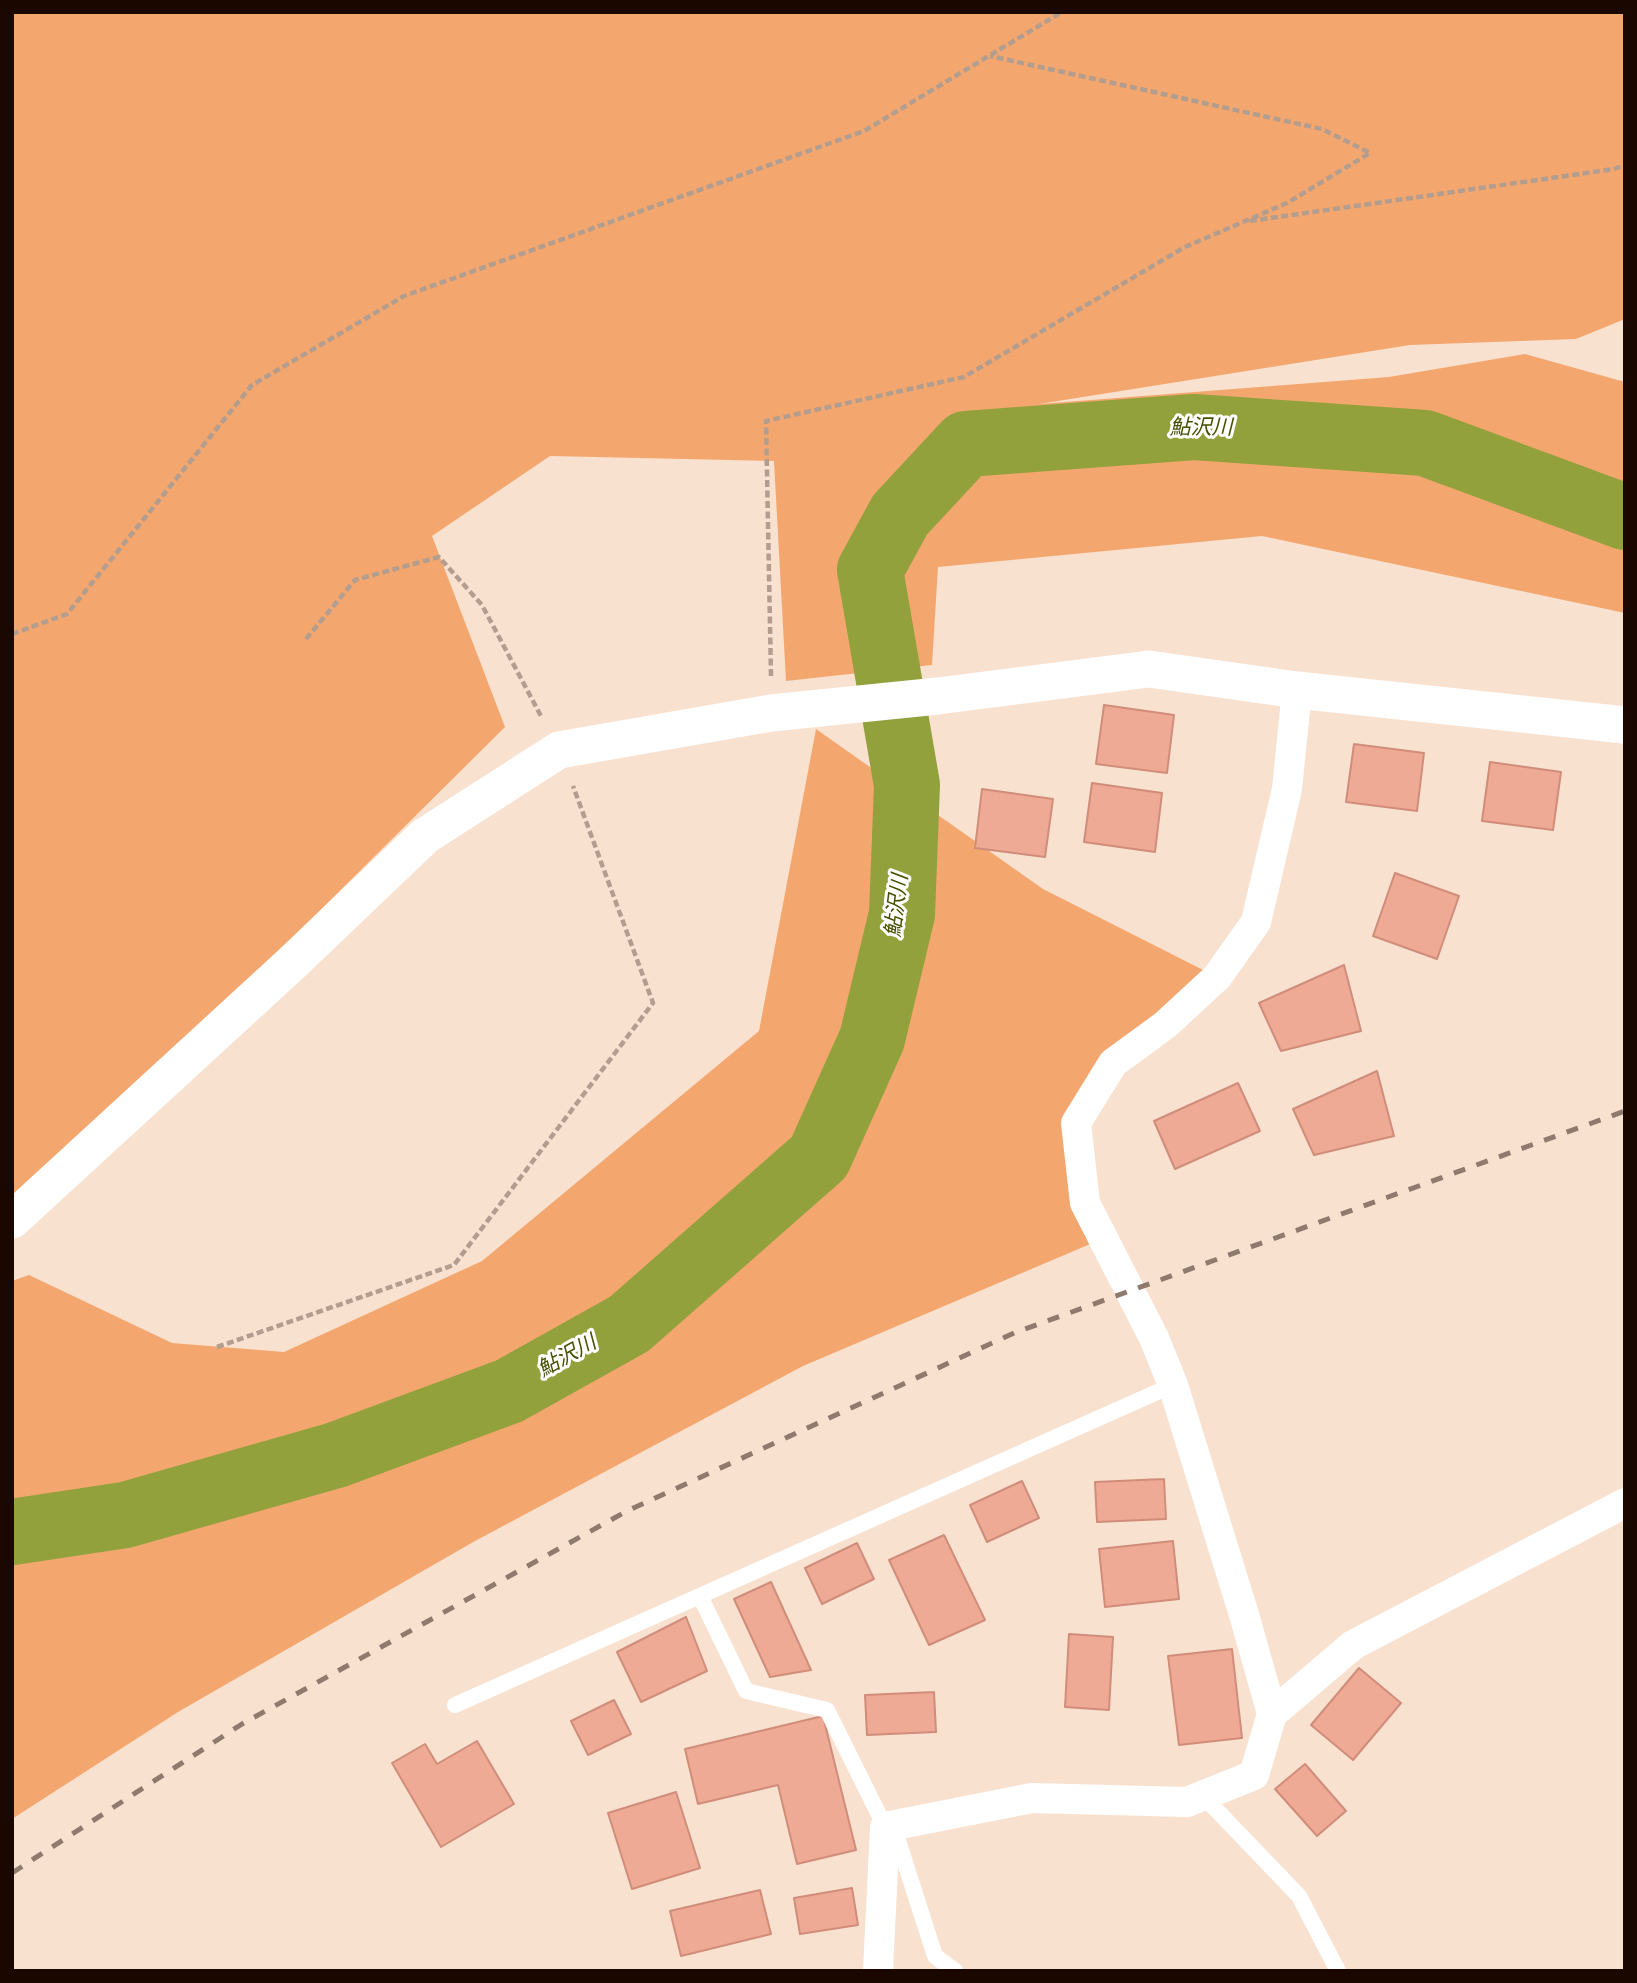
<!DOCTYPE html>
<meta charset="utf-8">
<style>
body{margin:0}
#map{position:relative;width:1637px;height:1983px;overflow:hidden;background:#f9e1d0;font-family:Overpass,sans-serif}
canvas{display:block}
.frame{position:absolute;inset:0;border:14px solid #1a0700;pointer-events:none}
</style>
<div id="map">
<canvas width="1637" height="1983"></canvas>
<div class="frame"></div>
</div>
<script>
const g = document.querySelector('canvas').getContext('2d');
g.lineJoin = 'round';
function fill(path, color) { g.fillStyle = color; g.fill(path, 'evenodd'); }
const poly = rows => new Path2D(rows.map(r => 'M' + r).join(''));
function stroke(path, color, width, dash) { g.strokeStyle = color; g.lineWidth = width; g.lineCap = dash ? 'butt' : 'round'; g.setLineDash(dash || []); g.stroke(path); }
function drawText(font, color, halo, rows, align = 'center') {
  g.font = font + ' Overpass,"Noto Sans JP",sans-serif'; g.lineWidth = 6; g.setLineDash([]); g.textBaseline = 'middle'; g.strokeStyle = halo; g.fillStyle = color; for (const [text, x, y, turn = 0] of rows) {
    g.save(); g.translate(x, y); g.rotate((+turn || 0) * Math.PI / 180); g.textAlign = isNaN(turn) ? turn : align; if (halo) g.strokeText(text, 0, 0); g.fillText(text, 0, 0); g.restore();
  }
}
const green = poly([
 [12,12,1625,12,1625,319,1576,339,1410,345,1039,404,1389,377,1525,354,1625,382,1625,613,1262,536,938,567,932,665,786,681,774,461,550,456,432,536,505,727,12,1216],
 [816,729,1043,889,1217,977,1076,1123,1095,1242,803,1366,475,1541,178,1712,12,1819,12,1281,29,1275,172,1343,284,1352,482,1261,759,1031]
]);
const river = poly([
 [12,1532,125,1515,336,1455,509,1391,629,1324,819,1157,872,1039,902,914,907,785,870,570,900,515,966,444,1194,427,1425,443,1625,517]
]);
const building = poly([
 [1104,705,1174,715,1167,773,1096,764,1104,705],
 [1354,744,1424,753,1417,811,1346,802,1354,744],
 [1490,762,1561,772,1553,830,1482,821,1490,762],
 [1092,783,1162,793,1155,852,1084,842,1092,783],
 [982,789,1053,799,1045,857,975,848,982,789],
 [1395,873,1459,896,1437,959,1373,936,1395,873],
 [1344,965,1361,1031,1281,1051,1259,1003,1344,965],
 [1377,1071,1394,1136,1314,1155,1293,1109,1377,1071],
 [1238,1083,1260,1131,1175,1169,1154,1121,1238,1083],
 [1164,1479,1166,1519,1097,1522,1095,1482,1164,1479],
 [1022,1481,1039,1518,987,1542,970,1505,1022,1481],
 [944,1535,985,1620,929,1645,889,1560,944,1535],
 [1173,1541,1179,1599,1105,1607,1099,1549,1173,1541],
 [857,1543,874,1579,822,1604,805,1568,857,1543],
 [771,1582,811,1670,770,1677,734,1599,771,1582],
 [686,1617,707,1671,641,1702,617,1652,686,1617],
 [1069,1634,1113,1637,1109,1710,1065,1707,1069,1634],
 [1232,1649,1242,1738,1179,1745,1168,1656,1232,1649],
 [1359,1668,1401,1703,1353,1760,1311,1725,1359,1668],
 [934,1692,936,1732,867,1735,865,1695,934,1692],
 [614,1700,631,1734,588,1755,571,1721,614,1700],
 [823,1716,856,1850,797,1864,778,1785,698,1804,685,1749,823,1716],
 [477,1741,514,1804,441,1847,392,1763,425,1744,437,1764,477,1741],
 [1305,1764,1346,1811,1317,1836,1275,1789,1305,1764],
 [676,1792,700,1868,632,1889,608,1813,676,1792],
 [852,1888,858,1925,800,1934,794,1898,852,1888],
 [760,1890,771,1934,681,1956,670,1911,760,1890]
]);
const path = poly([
 [1250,221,1614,169,1625,165],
 [12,634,67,614,252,385,404,296,864,131,1062,12],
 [306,639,355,580,439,557,482,605,542,718],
 [771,676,766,421,964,377,1185,247,1287,203,1370,153,1322,129,990,56],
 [217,1347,454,1265,653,1003,573,786]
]);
const service = poly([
 [700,1596,746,1691,827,1710,885,1827],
 [455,1705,1173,1385],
 [1203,1796,1299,1896,1338,1971],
 [893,1825,935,1956,955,1971]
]);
const minor = poly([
 [1272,1714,1353,1645,1625,1503],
 [878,1971,885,1827,1032,1798,1187,1802,1254,1775,1272,1714,1245,1618,1173,1385,1154,1338,1085,1203,1076,1123,1113,1063,1165,1025,1217,977,1256,922,1287,789,1297,690]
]);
const tertiary = poly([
 [12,1220,292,963,425,836,559,750,771,713,938,696,1149,669,1297,690,1625,725]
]);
const rail = poly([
 [12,1873,242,1724,627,1511,1014,1333,1625,1111]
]);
const waterNames = [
 ["鮎沢川",1201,430],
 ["鮎沢川",899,906,-83],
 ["鮎沢川",568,1358,-29]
];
fill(green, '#f3a76e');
stroke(river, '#92a13c', 66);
fill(building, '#efaa96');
stroke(building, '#d08d7a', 2);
stroke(path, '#b39d8f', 4.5, [7, 3.5]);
stroke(service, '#fff', 16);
stroke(minor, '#fff', 30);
stroke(tertiary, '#fff', 37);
stroke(rail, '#8f7a6d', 5, [12, 12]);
drawText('italic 21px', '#485102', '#fff', waterNames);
</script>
